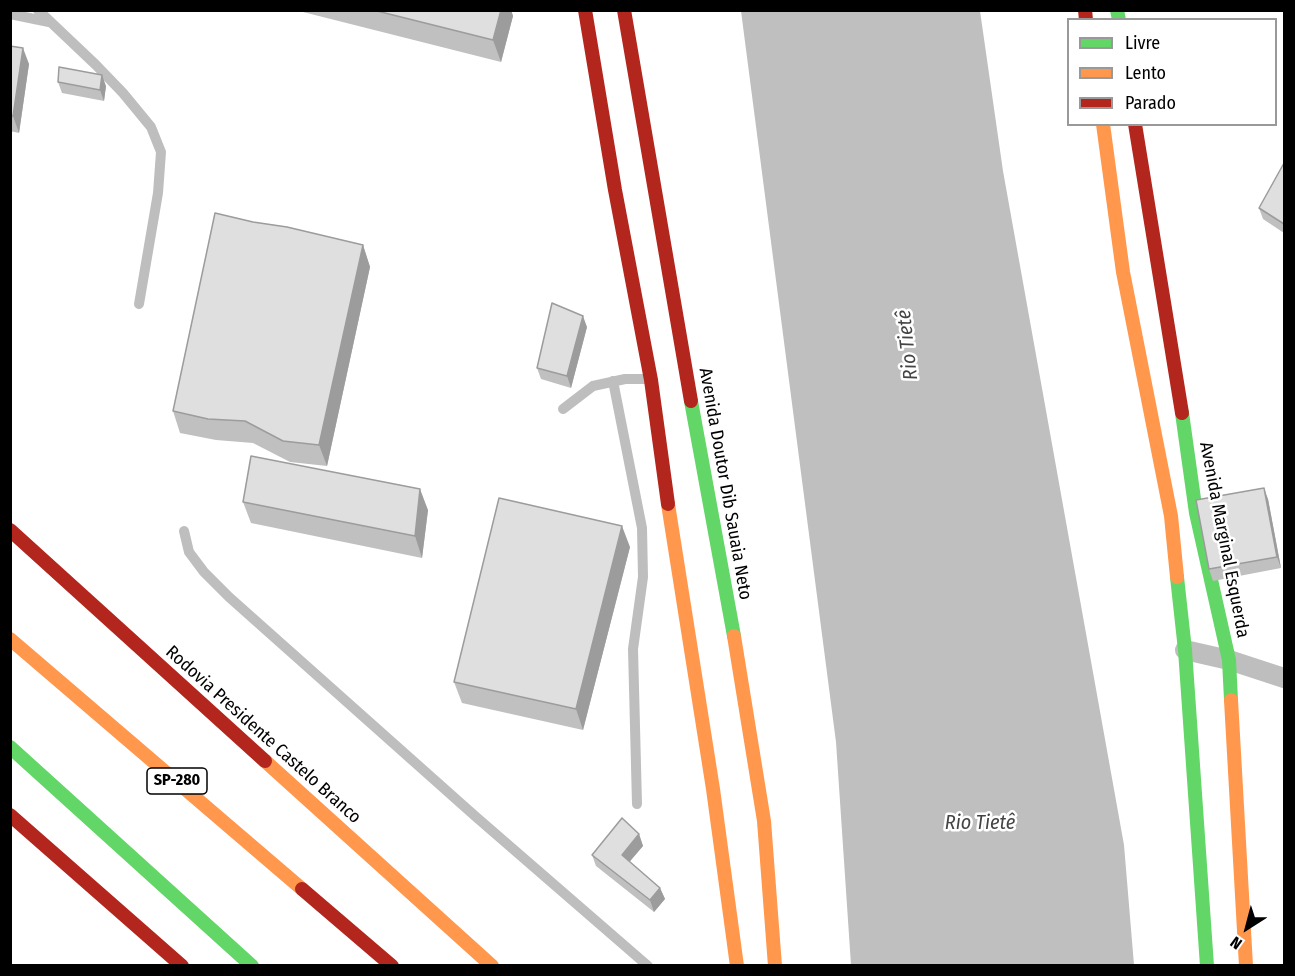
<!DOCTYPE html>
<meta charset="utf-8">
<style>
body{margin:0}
#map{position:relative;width:1295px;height:976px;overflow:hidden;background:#fff;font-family:"Fira Sans Condensed",sans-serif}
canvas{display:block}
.frame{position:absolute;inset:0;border:12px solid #000;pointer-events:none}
.legend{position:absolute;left:1067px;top:18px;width:210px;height:108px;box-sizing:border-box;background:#fff;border:2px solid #999;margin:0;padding:8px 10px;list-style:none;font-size:18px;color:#000}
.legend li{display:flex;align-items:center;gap:12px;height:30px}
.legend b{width:30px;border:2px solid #999}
.north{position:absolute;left:1217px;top:898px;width:60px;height:60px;-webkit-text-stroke:4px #fff;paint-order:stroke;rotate:216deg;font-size:16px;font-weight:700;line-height:24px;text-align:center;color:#000}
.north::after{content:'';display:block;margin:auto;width:21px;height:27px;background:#000;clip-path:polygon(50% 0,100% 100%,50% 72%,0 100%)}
</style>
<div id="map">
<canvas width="1295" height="976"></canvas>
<div class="frame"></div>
<ul class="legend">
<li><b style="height:8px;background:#63d668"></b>Livre</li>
<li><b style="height:8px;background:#ff974d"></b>Lento</li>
<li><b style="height:8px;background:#b3261e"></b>Parado</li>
</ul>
<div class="north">N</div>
</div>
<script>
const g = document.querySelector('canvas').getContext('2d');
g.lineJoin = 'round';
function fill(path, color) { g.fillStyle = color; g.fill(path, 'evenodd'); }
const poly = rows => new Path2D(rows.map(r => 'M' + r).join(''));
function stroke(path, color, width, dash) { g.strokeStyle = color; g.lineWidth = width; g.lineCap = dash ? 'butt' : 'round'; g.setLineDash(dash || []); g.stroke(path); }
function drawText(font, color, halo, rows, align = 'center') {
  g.font = font + ' "Fira Sans Condensed",sans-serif'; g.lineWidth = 5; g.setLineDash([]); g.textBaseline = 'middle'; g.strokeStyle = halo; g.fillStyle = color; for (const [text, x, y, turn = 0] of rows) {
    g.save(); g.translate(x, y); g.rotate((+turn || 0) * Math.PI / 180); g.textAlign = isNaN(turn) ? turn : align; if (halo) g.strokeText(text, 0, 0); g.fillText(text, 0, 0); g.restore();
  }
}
const water = poly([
 [741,11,980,11,1003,171,1124,845,1134,965,851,965,836,742]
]);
const lane = poly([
 [38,10,96,65,123,93,151,127,161,152,158,193,139,304],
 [10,14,49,22],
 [613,381,642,528,643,577,633,649,637,804],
 [563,409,593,386,625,379,648,379],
 [184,531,189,552,204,572,229,597,475,816,648,966]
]);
const street = poly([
 [1185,650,1229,660,1284,678]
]);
const fast = poly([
 [1117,10,1119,20],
 [691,401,734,636],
 [1182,413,1196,513,1229,660,1231,700],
 [1177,577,1185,650,1207,966],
 [10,747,252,966]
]);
const slow = poly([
 [1103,124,1123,272,1171,516,1177,577],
 [668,504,713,789,737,966],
 [734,636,764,821,775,966],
 [10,639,302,889],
 [1231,700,1246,966],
 [265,761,492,966]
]);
const jam = poly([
 [585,10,615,190,651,380,668,504],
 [624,10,691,401],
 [1085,10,1086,20],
 [1135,124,1182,413],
 [10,530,265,761],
 [10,815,182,966],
 [302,889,392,966]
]);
const wall = poly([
 [295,10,511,10,513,16,501,62],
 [10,46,29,64,19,133,10,131],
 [58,82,106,86,104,101,62,93],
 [1284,163,1284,233,1263,219,1259,208],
 [253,222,363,245,370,267,327,466,290,462,253,443,216,440,180,433,173,411],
 [587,327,571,388,541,379,537,368],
 [1268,499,1281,568,1213,581,1209,569],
 [243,502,428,510,422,558,251,523],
 [630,547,583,730,462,703,454,682],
 [639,834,643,846,629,862,660,888,665,899,654,912,596,866,592,855]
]);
const shadedWall = poly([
 [501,10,511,10,513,16,501,62,493,40],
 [23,48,29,64,19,133,13,116],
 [102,75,106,86,104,101,100,90],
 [363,245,370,267,327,466,319,445],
 [583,316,587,327,571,388,567,376],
 [1264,488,1268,499,1281,568,1277,557],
 [420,489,428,510,422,558,415,536],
 [622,526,630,547,583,730,576,709],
 [639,834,643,846,626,866,622,855],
 [660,888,665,899,654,912,650,900]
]);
const building = poly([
 [373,10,501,10,493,40,373,10],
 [10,46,23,48,13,116,10,116,10,46],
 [59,67,102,75,100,90,58,82,59,67],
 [1284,163,1284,224,1259,208,1284,163],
 [215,213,253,222,287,227,363,245,319,445,283,441,245,421,208,419,173,411,215,213],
 [552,303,583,316,567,376,537,368,552,303],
 [251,456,420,489,415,536,243,502,251,456],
 [1264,488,1277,557,1209,569,1196,500,1264,488],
 [499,498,622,526,576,709,454,682,499,498],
 [622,818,639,834,622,855,660,888,650,900,592,855,622,818]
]);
const shields = [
 [177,781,60]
];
const shieldNames = [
 ["SP-280",177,781]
];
const streetNames = [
 ["Avenida Doutor Dib Sauaia Neto",725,484,80],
 ["Avenida Marginal Esquerda",1224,540,79],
 ["Rodovia Presidente Castelo Branco",263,735,42]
];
const waterNames = [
 ["Rio Tietê",908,345,-96],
 ["Rio Tietê",980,823]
];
fill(water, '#bfbfbf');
stroke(lane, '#bebebe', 10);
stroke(street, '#bebebe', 20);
stroke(fast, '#63d668', 14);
stroke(slow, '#ff974d', 14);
stroke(jam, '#b3261e', 14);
fill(wall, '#c0c0c0');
fill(shadedWall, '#9c9c9c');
fill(building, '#dfdfdf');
stroke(building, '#9c9c9c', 1.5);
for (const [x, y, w] of shields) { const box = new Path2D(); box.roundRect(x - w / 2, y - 13, w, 26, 4.5); g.fillStyle = '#fff'; g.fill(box); stroke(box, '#000', 1.5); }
drawText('bold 16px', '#000', null, shieldNames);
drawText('18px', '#000', '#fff', streetNames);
drawText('italic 20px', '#444', '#fff', waterNames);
</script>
